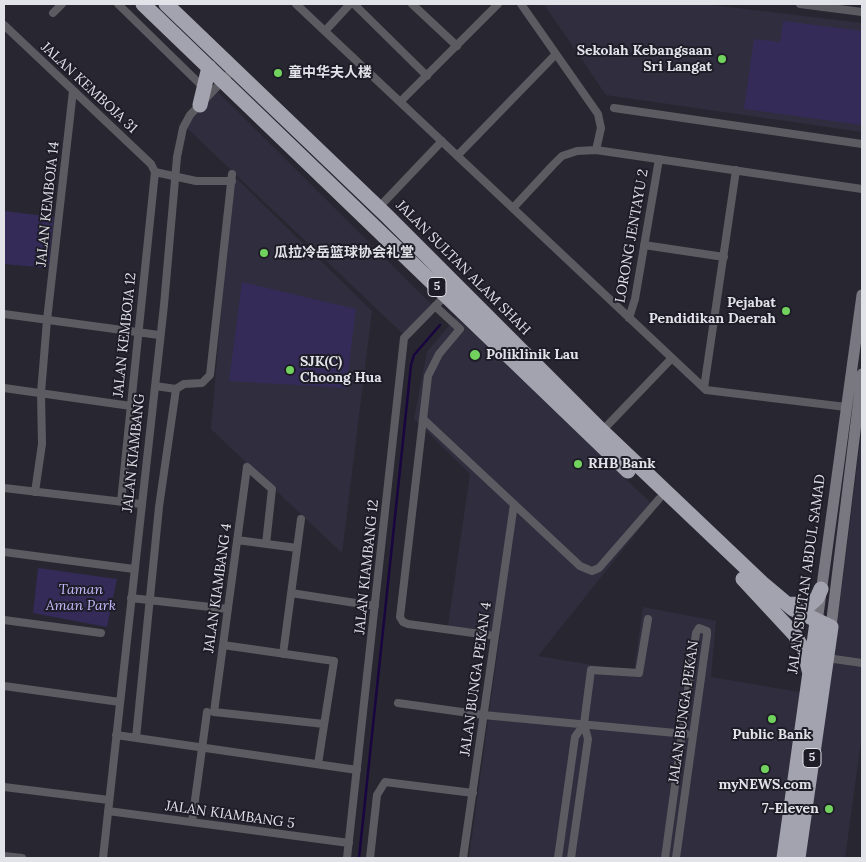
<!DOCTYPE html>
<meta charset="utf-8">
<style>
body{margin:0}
#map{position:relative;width:866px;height:862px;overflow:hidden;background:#282731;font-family:Lora,serif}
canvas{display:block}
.frame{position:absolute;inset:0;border:5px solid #e2e2e9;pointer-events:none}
</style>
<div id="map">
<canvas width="866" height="862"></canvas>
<div class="frame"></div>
</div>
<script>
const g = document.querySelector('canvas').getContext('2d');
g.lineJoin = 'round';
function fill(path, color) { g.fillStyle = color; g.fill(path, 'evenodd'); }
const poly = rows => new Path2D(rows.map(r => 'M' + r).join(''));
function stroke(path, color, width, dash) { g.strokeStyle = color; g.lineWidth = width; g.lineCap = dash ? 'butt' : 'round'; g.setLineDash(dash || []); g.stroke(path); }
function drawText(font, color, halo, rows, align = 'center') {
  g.font = font + ' Lora,"Noto Sans SC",serif'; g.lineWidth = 4; g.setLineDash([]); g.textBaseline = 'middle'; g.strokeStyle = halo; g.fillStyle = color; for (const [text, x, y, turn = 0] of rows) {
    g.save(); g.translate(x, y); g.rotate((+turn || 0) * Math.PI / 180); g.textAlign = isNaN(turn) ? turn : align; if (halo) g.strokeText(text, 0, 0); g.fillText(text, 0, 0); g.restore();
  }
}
const built = poly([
 [544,4,703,4,862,23,862,132,606,95],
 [217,91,432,305,403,334,187,128,193,116],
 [233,175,372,311,342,553,211,429],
 [456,317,656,508,538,656,634,672,643,607,716,621,711,677,828,697,862,428,862,734,845,858,469,858,500,635,448,626,470,474,414,419,427,352]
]);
const green = poly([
 [783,21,862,31,862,125,744,109,754,39,780,42],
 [4,211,54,217,48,268,4,264],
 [242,282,356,309,346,388,229,381],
 [38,568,117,579,107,627,33,613]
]);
const stream = poly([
 [359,858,411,365,414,355,440,325]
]);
const street = poly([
 [118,4,204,88],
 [296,4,706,390,846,407],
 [354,4,427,76],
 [412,4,457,46],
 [521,4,598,114,601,128,596,150],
 [800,4,862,12],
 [53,13,62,4],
 [4,25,151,164,155,172],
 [325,31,350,4],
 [400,102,498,4],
 [614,108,862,144],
 [457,156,555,55],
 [155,172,196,181,232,181],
 [384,202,442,141],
 [513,208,553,165,562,156,577,151,596,150,862,189],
 [644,245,724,257],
 [435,306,460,329,439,354,428,376,400,617,403,622,408,624,495,636],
 [4,314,159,335],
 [629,318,635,299,659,159],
 [155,386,176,389,184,384,202,383,210,375,232,174],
 [4,388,131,406],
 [704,388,736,170],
 [423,419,580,566,587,569,592,571,599,568,659,499],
 [601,432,672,358],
 [247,467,214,712,324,724],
 [247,467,272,489,266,544],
 [4,488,141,504],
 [35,492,42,444,41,393,47,320,73,91],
 [121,502,155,172],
 [237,540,297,548],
 [4,552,134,569],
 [291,593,375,606],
 [131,598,228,609],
 [4,620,101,633],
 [223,645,334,661,318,764],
 [283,654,301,519],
 [827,658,862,663],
 [4,686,120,702],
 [398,703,483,715,686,734],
 [116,735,357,770],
 [136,738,159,507,176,389],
 [4,787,109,800],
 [108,811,349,843],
 [192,822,207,712],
 [4,856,22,858],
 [103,858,164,305,177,157,183,128,190,115,234,69],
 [347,858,404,338,446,295],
 [370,858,377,795,385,782,473,793],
 [463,858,514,504],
 [558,858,575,737,584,724],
 [571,858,588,739,584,724,591,670,639,673,648,619],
 [665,858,696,633,699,628,707,631,707,635,676,858]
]);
const secondary = poly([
 [817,622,862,295],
 [831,627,862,374]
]);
const highway = poly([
 [143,4,628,471],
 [166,4,387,216,602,431,762,583,793,609,831,627,798,858],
 [200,105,209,67],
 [743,579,795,635,805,654,810,674],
 [789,604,809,605,817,598,821,589],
 [784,858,817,622]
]);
const markers = [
 [722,59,5,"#71d35e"],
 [278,73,5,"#71d35e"],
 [264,253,5,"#71d35e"],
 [786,311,5,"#71d35e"],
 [475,355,6,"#71d35e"],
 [290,370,5,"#71d35e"],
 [578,464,5,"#71d35e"],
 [772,719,5,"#71d35e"],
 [765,769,5,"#71d35e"],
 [829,809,5,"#71d35e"]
];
const shields = [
 [437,287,18],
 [812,758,18]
];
const shieldNames = [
 ["5",437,287],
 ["5",812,758]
];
const poiNames = [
 ["Sekolah Kebangsaan",712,51,"right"],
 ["Sri Langat",712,67,"right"],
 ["童中华夫人楼",288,73],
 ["瓜拉冷岳篮球协会礼堂",274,253],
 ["Pejabat",776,303,"right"],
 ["Pendidikan Daerah",776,319,"right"],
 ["Poliklinik Lau",486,355],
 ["SJK(C)",300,362],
 ["Choong Hua",300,378],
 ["RHB Bank",588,464],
 ["Public Bank",772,735,"center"],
 ["myNEWS.com",765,785,"center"],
 ["7-Eleven",819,809,"right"]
];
const streetNames = [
 ["JALAN KEMBOJA 31",89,88,43],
 ["JALAN KEMBOJA 14",48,204,-84],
 ["LORONG JENTAYU 2",632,236,-80],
 ["JALAN SULTAN ALAM SHAH",463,268,45],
 ["JALAN KEMBOJA 12",125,335,-84],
 ["JALAN KIAMBANG",134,453,-84],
 ["JALAN KIAMBANG 12",367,567,-84],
 ["JALAN SULTAN ABDUL SAMAD",807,574,-82],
 ["JALAN KIAMBANG 4",218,588,-82],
 ["JALAN BUNGA PEKAN 4",476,679,-82],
 ["JALAN BUNGA PEKAN",684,712,-82],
 ["JALAN KIAMBANG 5",230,815,8]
];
const parkNames = [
 ["Taman",81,590],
 ["Aman Park",81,606]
];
fill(built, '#302e3e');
fill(green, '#342b58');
stroke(stream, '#19053f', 2.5);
stroke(street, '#5c5b61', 8);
stroke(secondary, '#797880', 11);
stroke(highway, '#a3a2af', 15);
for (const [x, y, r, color] of markers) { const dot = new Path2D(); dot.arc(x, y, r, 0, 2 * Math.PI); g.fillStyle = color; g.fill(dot); stroke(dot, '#1e1d27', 2); }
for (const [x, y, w] of shields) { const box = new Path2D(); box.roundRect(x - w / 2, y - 9.5, w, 19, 4); g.fillStyle = '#1e1d27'; g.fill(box); stroke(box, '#e2e2e9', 1); }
drawText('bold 12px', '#e2e2e9', null, shieldNames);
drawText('bold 14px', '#e2e2e9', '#1e1d27', poiNames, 'left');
drawText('14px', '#e2e2e9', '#1e1d27', streetNames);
drawText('italic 14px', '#c3bafc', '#1e1d27', parkNames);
</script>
